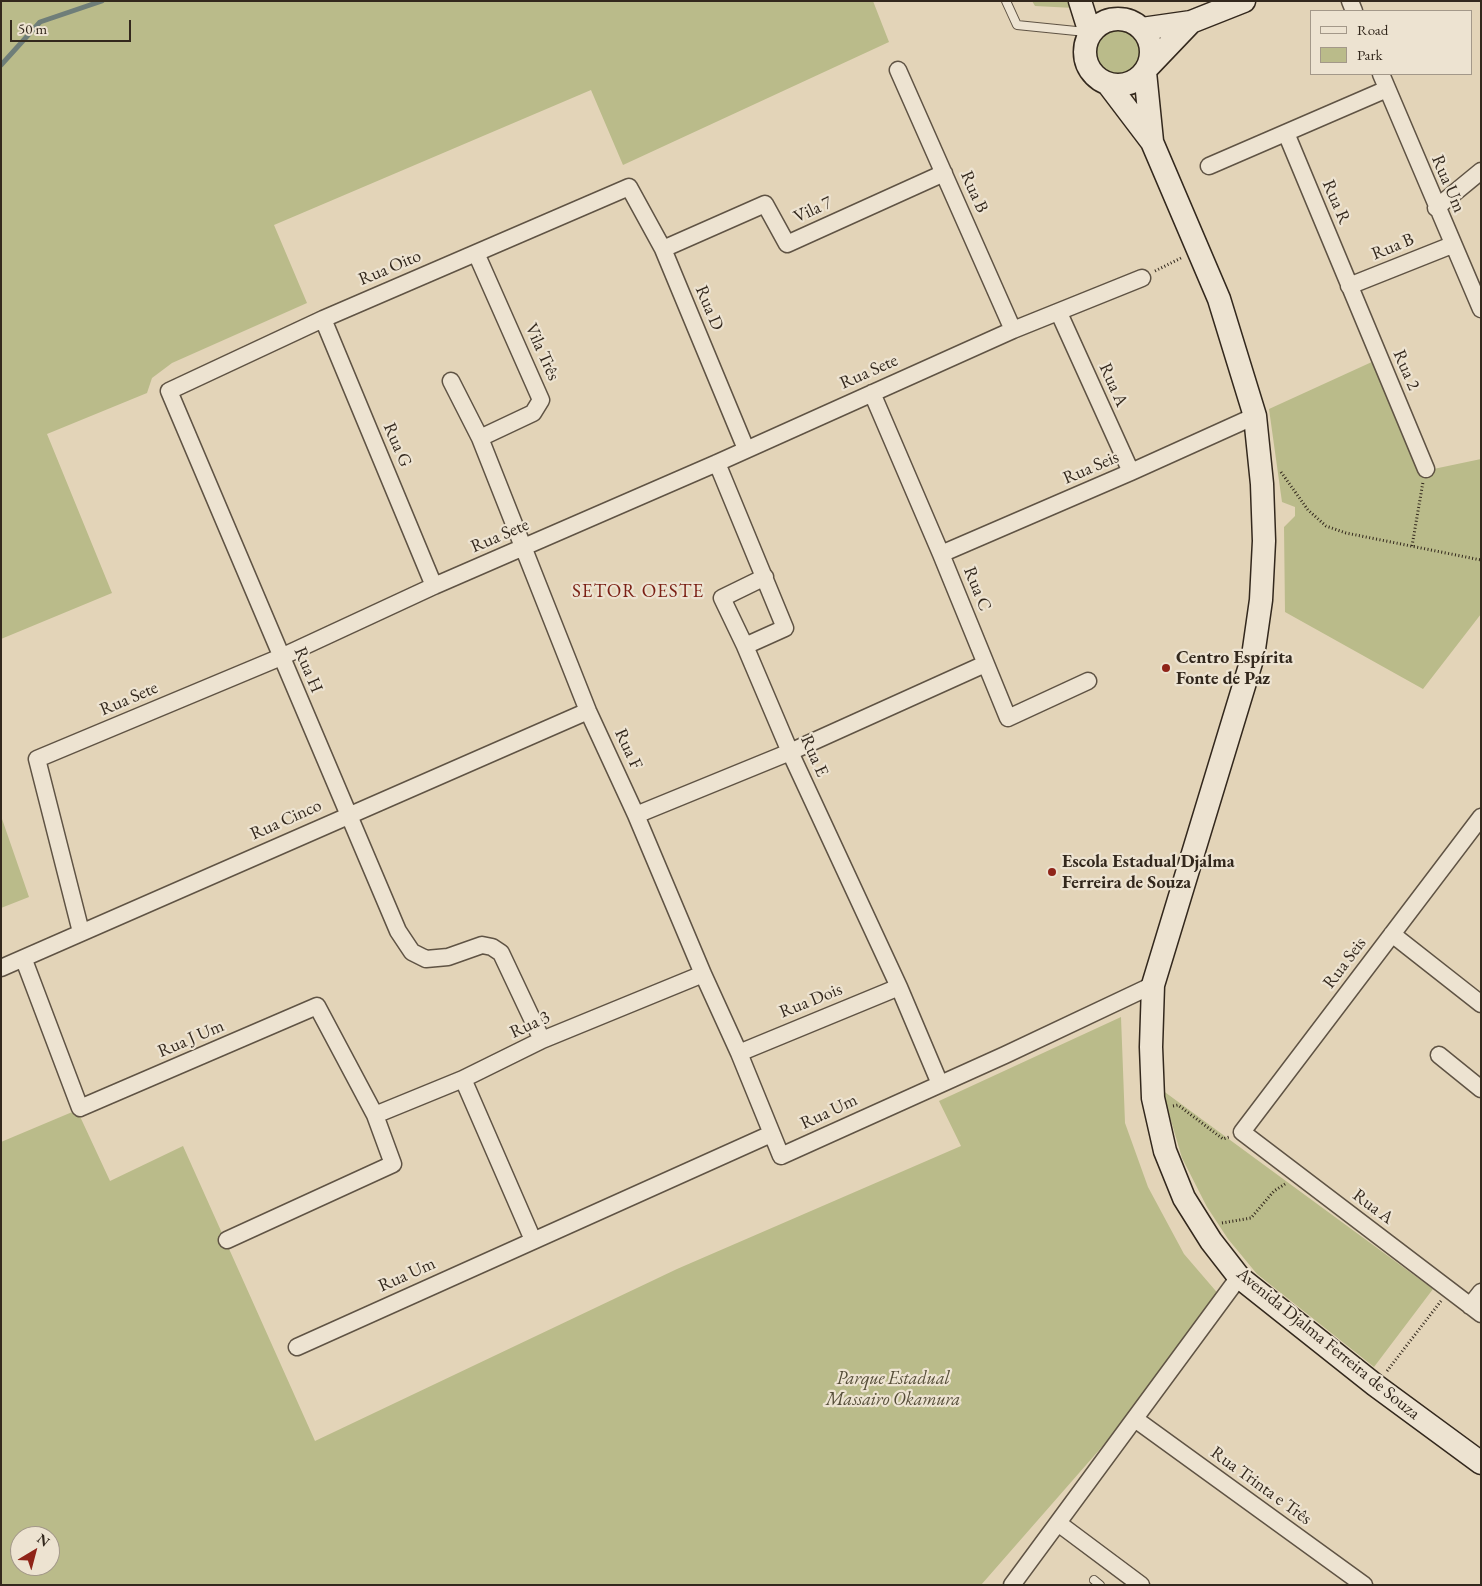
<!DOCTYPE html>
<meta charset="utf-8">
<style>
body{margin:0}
#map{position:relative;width:1482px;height:1586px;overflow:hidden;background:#e3d4b8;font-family:"EB Garamond",serif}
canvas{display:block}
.frame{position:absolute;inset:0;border:2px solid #33281d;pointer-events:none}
.legend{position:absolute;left:1310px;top:10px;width:162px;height:65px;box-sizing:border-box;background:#ede3d1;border:1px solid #a39889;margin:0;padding:6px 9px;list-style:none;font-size:15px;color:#33281d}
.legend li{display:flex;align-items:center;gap:10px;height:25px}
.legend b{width:25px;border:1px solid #a39889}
.north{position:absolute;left:10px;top:1526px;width:50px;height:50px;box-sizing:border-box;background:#ede3d1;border:1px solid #a39889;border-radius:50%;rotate:37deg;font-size:14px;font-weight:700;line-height:20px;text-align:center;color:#33281d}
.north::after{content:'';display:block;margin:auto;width:18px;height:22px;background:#8f2418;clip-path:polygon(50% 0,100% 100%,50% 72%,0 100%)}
.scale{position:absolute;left:10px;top:20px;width:121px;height:22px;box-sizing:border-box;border:2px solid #33281d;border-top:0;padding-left:6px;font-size:15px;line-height:18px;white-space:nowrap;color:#33281d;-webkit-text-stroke:4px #ede3d1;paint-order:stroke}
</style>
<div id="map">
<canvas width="1482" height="1586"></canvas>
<div class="frame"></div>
<ul class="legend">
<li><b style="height:6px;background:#ede3d1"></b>Road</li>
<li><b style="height:14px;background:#babb8a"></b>Park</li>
</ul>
<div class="north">N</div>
<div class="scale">50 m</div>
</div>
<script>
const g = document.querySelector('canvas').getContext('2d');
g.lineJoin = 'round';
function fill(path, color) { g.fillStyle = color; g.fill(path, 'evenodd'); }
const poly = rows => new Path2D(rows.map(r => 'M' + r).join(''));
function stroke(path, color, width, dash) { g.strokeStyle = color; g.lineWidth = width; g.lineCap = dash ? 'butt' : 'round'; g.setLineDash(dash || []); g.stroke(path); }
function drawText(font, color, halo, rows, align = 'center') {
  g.font = font + ' "EB Garamond",serif'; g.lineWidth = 4.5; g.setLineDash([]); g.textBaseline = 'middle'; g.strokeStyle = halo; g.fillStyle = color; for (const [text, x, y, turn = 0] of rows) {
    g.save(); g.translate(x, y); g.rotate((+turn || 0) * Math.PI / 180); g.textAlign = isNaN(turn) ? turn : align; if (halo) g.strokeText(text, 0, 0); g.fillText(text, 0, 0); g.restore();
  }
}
const green = poly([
 [1,1,873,1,889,42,623,165,591,90,274,225,307,303,172,363,152,378,147,393,47,434,112,593,1,639],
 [1032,1,1072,1,1074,8,1035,6],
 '1095 51a24 24 0 1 1 48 0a24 24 0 1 1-48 0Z',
 [1374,361,1424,471,1481,459,1481,614,1423,689,1285,612,1284,527,1295,516,1295,507,1282,502,1269,409],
 [1,816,29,897,1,908],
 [1121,1017,1125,1123,1148,1187,1184,1254,1227,1304,981,1585,1,1585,1,1142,77,1110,110,1181,183,1146,315,1441,677,1269,961,1146,939,1101],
 [20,1536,50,1536,50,1566,20,1566],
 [1162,1090,1433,1289,1374,1367,1257,1274,1228,1239,1207,1207,1182,1158]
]);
const stream = poly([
 [1,65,40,22,102,1]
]);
const path = poly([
 [1155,271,1183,257],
 [1281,472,1308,510,1326,526,1346,533,1481,560],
 [1412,546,1423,482],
 [1173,1106,1178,1105,1223,1139,1229,1137],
 [1222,1223,1251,1218,1274,1191,1285,1184],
 [1387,1371,1441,1301]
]);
const lane = poly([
 [1006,1,1017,25,1086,32],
 [1094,1580,1100,1585]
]);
const street = poly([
 [1350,1,1354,11],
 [898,70,1013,330],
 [1381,74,1481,309],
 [1286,133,1426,469],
 [1209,166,1387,89],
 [1436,208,1481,171],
 [663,249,765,204,787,244,944,173],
 [476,253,541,400,533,413,480,438],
 [1349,286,1452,245],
 [1059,313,1131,472],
 [323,319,434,586],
 [451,381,480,438,588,711,636,815,703,974,739,1053,781,1156,1005,1055,1153,985],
 [872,393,941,554,1008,718,1088,681],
 [717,463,785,628,745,646,790,752,899,987,940,1084],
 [941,554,1131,472,1255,416],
 [745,646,722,598,765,577],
 [636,815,790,752,985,664],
 [1481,817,1242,1132,1481,1314],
 [81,932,37,759,281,657,434,586,717,463,1013,330,1142,278],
 [1392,934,1481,1004],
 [24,960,80,1108,317,1006,375,1115,393,1164,227,1240],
 [1,968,588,711],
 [542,1040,501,953,492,947,482,945,448,957,426,959,412,952,398,931,169,391,323,319,629,187,663,249,746,449],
 [739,1053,899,987],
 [1439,1055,1481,1089],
 [463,1079,533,1240],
 [375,1115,463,1079,542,1040,703,974],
 [1470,1306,1481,1292],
 [297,1347,771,1134],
 [1135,1419,1364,1585],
 [1058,1523,1141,1585],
 [1012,1585,1239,1277]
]);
const secondary = poly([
 [1080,1,1090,33],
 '1085 52a33 33 0 1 1 66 0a33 33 0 1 1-66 0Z',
 [1142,29,1191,22,1244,1],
 [1149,66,1191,22],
 [1145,72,1152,141],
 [1108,84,1152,142,1219,299,1255,416,1262,484,1264,541,1261,600,1253,656,1153,985,1151,1047,1153,1098,1165,1151,1184,1198,1211,1241,1239,1277,1375,1385,1481,1463]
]);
const markers = [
 [1166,668,5,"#8f2418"],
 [1052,872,5,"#8f2418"]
];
const streetNames = [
 ["Rua Um",1448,184,67],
 ["Rua B",974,192,66],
 ["Rua R",1336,202,67],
 ["Vila 7",813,210,-25],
 ["Rua B",1393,247,-22],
 ["Rua Oito",390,268,-23],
 ["Rua D",709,308,67],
 ["Vila Três",542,352,66],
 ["Rua 2",1406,370,67],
 ["Rua Sete",869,372,-24],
 ["Rua A",1113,385,66],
 ["Rua G",397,445,67],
 ["Rua Seis",1091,468,-23],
 ["Rua Sete",500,536,-23],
 ["Rua C",977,589,68],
 ["Rua H",308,670,67],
 ["Rua Sete",129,699,-23],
 ["Rua F",628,749,65],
 ["Rua E",814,756,66],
 ["Rua Cinco",286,820,-24],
 ["Rua Seis",1345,963,-53],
 ["Rua Dois",811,1001,-22],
 ["Rua 3",530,1025,-25],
 ["Rua J Um",191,1039,-23],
 ["Rua Um",829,1112,-25],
 ["Rua A",1373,1207,37],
 ["Rua Um",407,1275,-24],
 ["Avenida Djalma Ferreira de Souza",1328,1344,39],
 ["Rua Trinta e Três",1261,1486,36]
];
const poiNames = [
 ["Centro Espírita",1176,658],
 ["Fonte de Paz",1176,679],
 ["Escola Estadual Djalma",1062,862],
 ["Ferreira de Souza",1062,883]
];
const parkNames = [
 ["Parque Estadual",893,1379],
 ["Massairo Okamura",893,1400]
];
const neighbourhoodNames = [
 ["SETOR OESTE",638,592]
];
fill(green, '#babb8a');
stroke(stream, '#6f7e79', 5);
stroke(lane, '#5f5344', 10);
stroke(street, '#5f5344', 19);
stroke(secondary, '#33281d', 25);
stroke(path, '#33281d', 3, [1, 2.5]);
stroke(lane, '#ede3d1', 8);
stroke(street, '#ede3d1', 16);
stroke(secondary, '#ede3d1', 22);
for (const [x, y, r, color] of markers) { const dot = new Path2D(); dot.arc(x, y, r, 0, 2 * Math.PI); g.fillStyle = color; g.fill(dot); stroke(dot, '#ede3d1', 2); }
drawText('18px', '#33281d', '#ede3d1', streetNames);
drawText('bold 18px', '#33281d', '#ede3d1', poiNames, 'left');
drawText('italic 18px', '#554d38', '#ede3d1', parkNames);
g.letterSpacing = '1px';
drawText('19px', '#7a1f14', '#ede3d1', neighbourhoodNames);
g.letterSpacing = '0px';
</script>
